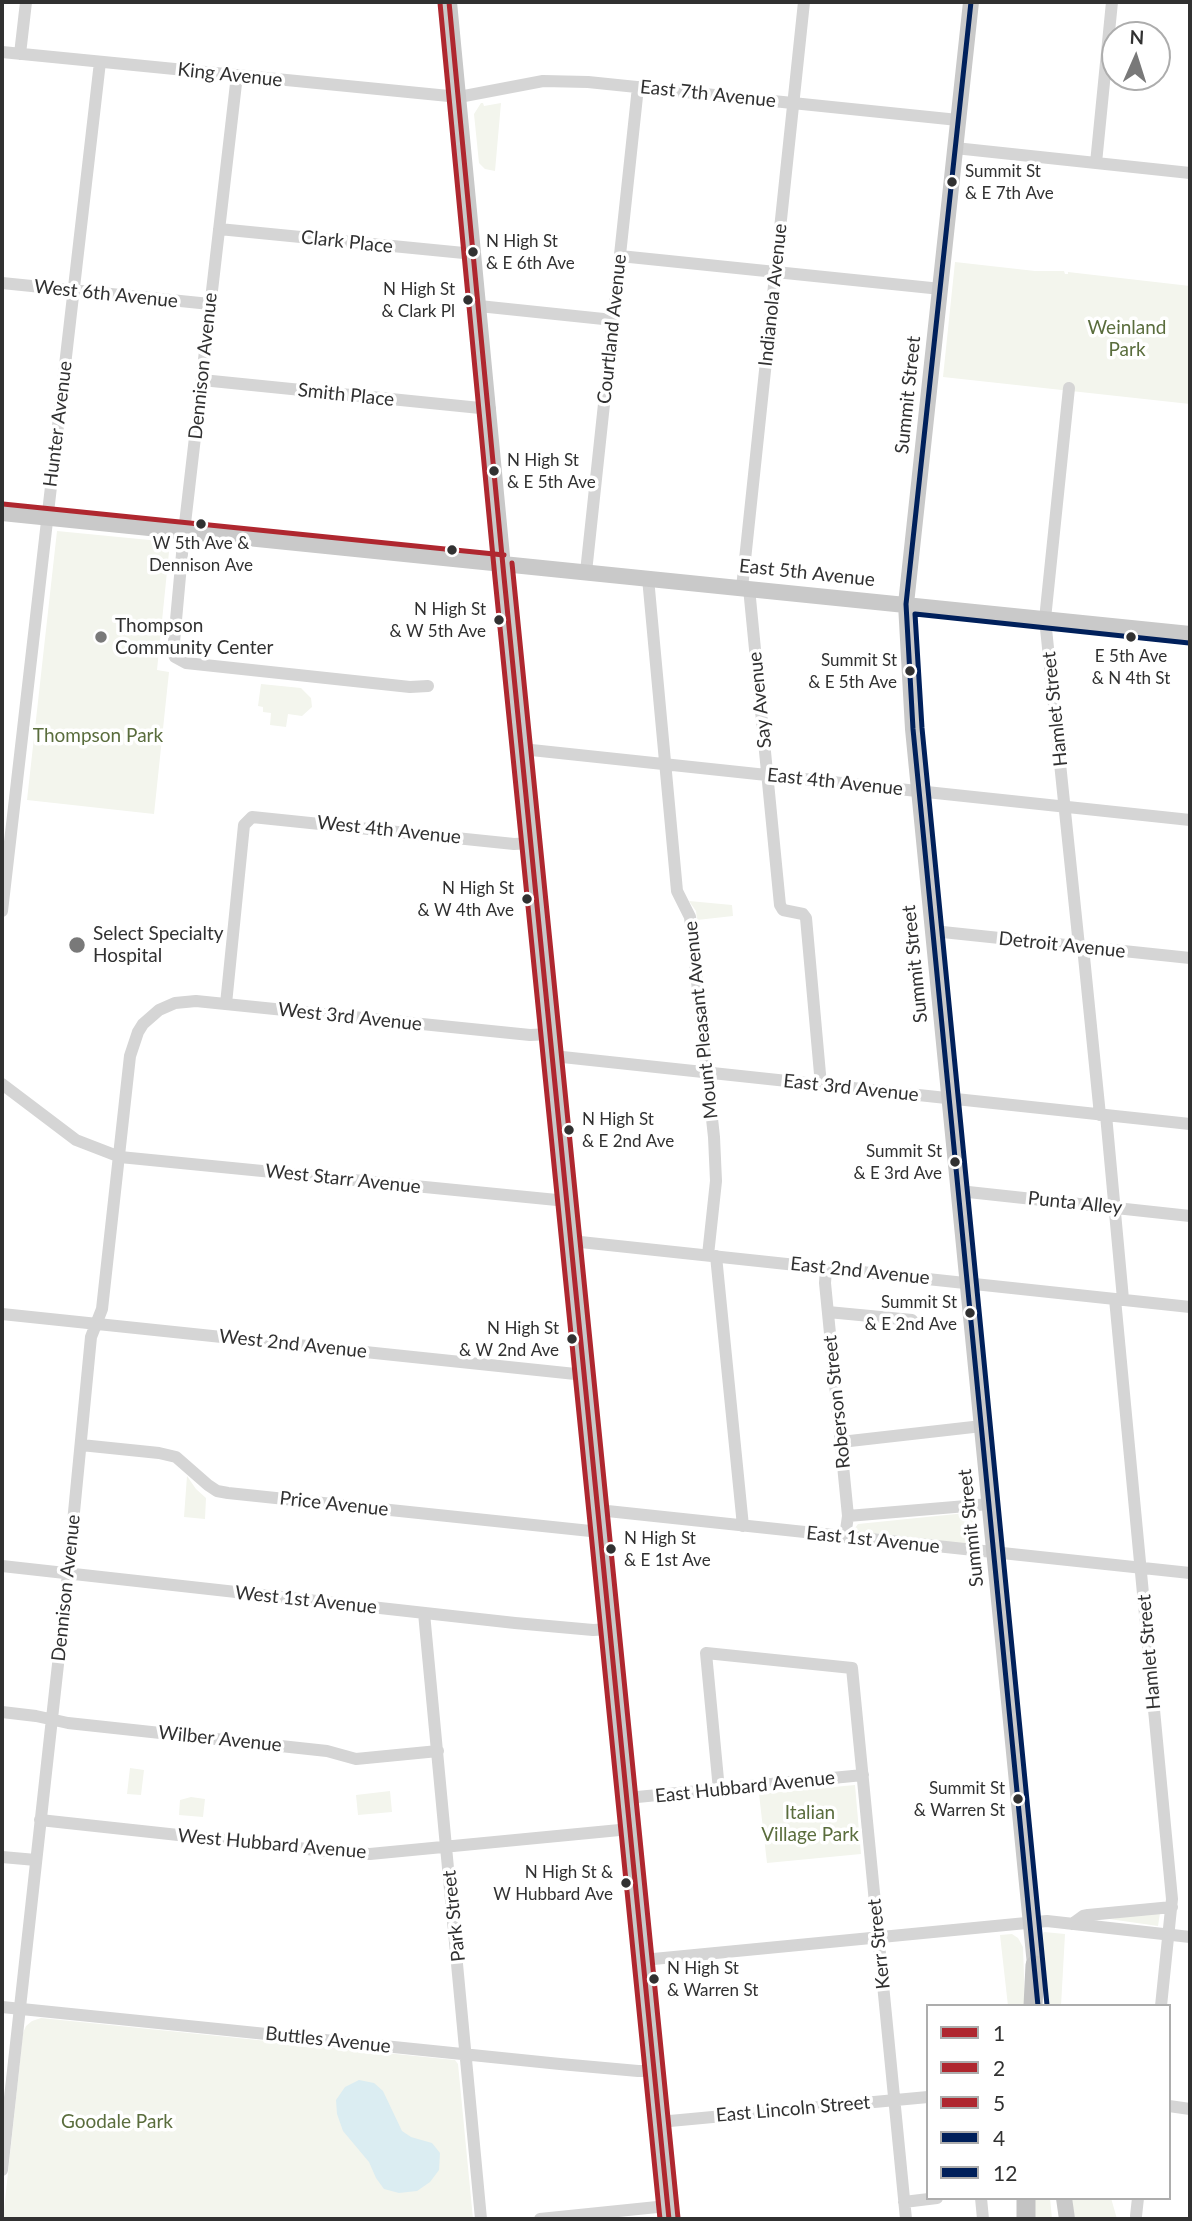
<!DOCTYPE html>
<style>
body{margin:0}
#map{position:relative;width:1192px;height:2221px;overflow:hidden;background:#fff;font-family:Lato,sans-serif}
canvas{display:block}
.frame{position:absolute;inset:0;border:4px solid #313131;pointer-events:none}
.legend{position:absolute;left:926px;top:2004px;width:245px;height:196px;box-sizing:border-box;background:#fff;border:2px solid #adadad;margin:0;padding:9px 12px;list-style:none;font-size:21px;color:#313131}
.legend li{display:flex;align-items:center;gap:14px;height:35px}
.legend b{width:35px;border:2px solid #adadad}
.north{position:absolute;left:1101px;top:21px;width:70px;height:70px;box-sizing:border-box;background:#fff;border:2px solid #adadad;border-radius:50%;rotate:3deg;font-size:19px;font-weight:700;line-height:28px;text-align:center;color:#313131}
.north::after{content:'';display:block;margin:auto;width:24px;height:32px;background:#797979;clip-path:polygon(50% 0,100% 100%,50% 72%,0 100%)}
</style>
<div id="map">
<canvas width="1192" height="2221"></canvas>
<div class="frame"></div>
<ul class="legend">
<li><b style="height:9px;background:#af272f"></b>1</li>
<li><b style="height:9px;background:#af272f"></b>2</li>
<li><b style="height:9px;background:#af272f"></b>5</li>
<li><b style="height:9px;background:#00205b"></b>4</li>
<li><b style="height:9px;background:#00205b"></b>12</li>
</ul>
<div class="north">N</div>
</div>
<script>
const g = document.querySelector('canvas').getContext('2d');
g.lineJoin = 'round';
function fill(path, color) { g.fillStyle = color; g.fill(path, 'evenodd'); }
const poly = rows => new Path2D(rows.map(r => 'M' + r).join(''));
function stroke(path, color, width, dash) { g.strokeStyle = color; g.lineWidth = width; g.lineCap = dash ? 'butt' : 'round'; g.setLineDash(dash || []); g.stroke(path); }
function drawText(font, color, halo, rows, align = 'center') {
  g.font = font + ' Lato,sans-serif'; g.lineWidth = 7; g.setLineDash([]); g.textBaseline = 'middle'; g.strokeStyle = halo; g.fillStyle = color; for (const [text, x, y, turn = 0] of rows) {
    g.save(); g.translate(x, y); g.rotate((+turn || 0) * Math.PI / 180); g.textAlign = isNaN(turn) ? turn : align; if (halo) g.strokeText(text, 0, 0); g.fillText(text, 0, 0); g.restore();
  }
}
const green = poly([
 [481,103,483,103,484,106,501,103,495,171,485,169,479,163,474,114],
 [955,262,1035,271,1064,271,1065,274,1068,274,1068,272,1190,286,1190,404,943,377],
 [57,531,170,542,157,670,169,672,154,814,27,800],
 [261,684,301,688,311,698,312,707,302,716,288,714,286,727,270,725,271,713,263,712,263,707,258,706],
 [689,901,732,905,733,916,697,920,696,911],
 [187,1476,196,1489,206,1498,205,1519,184,1517],
 [976,1512,979,1545,862,1533,855,1528,858,1524],
 [130,1768,144,1770,141,1795,127,1794],
 [855,1785,861,1854,767,1863,759,1794],
 [390,1791,392,1812,358,1815,356,1795],
 [191,1797,205,1799,203,1817,179,1815,180,1800],
 [1160,1913,1158,1926,1109,1919],
 [1044,1932,1065,1934,1061,2006,1048,2006,1041,1937],
 [1012,1934,1018,1938,1023,1947,1025,2006,1008,2006,1000,1935],
 [41,2018,455,2060,458,2064,473,2219,3,2219,23,2033,26,2026,32,2021],
 [1032,2198,1050,2198,1052,2219,1031,2219],
 [1071,2198,1111,2198,1117,2219,1075,2219]
]);
const water = poly([
 [359,2080,374,2083,383,2091,402,2131,411,2137,432,2143,440,2153,439,2170,430,2182,417,2191,399,2193,384,2189,376,2178,369,2162,343,2131,337,2114,336,2100,345,2087]
]);
const minor = poly([
 [2,52,459,97,543,81,588,82,958,120],
 [20,54,26,2],
 [237,75,184,532,173,653,175,657,186,663,410,687,428,686],
 [955,148,1190,173],
 [1096,163,1112,2],
 [219,229,474,254],
 [620,256,941,289],
 [2,283,210,304],
 [479,306,613,320],
 [202,380,490,409],
 [1069,388,1045,619,1079,946],
 [586,572,638,87],
 [648,578,677,891,690,917,714,1137,716,1181,708,1255],
 [742,588,804,2],
 [749,588,780,905,783,910,803,914,806,918,821,1085],
 [522,749,1190,820],
 [2,911,100,62],
 [933,931,1190,958],
 [1083,947,1100,1115],
 [226,1004,244,825,252,817,514,844,531,843],
 [553,1056,1190,1124],
 [2,1084,76,1140,120,1157,567,1201],
 [1106,1115,1123,1299],
 [959,1191,1190,1216],
 [571,1241,1190,1307],
 [716,1256,743,1526],
 [826,1268,825,1283,848,1516,845,1537],
 [1115,1299,1172,1899,1161,2006],
 [828,1312,912,1320],
 [2,1314,585,1375],
 [841,1442,982,1426],
 [81,1445,159,1453,176,1457,208,1485,217,1491,228,1493,600,1532],
 [598,1510,1190,1573],
 [848,1516,990,1504],
 [2,1566,515,1623,593,1630,610,1629],
 [424,1613,481,2219],
 [2,1712,36,1716,68,1723,327,1751,356,1759,438,1751],
 [719,1790,706,1653,852,1668,906,2219],
 [627,1798,863,1775],
 [40,1820,335,1852,370,1854,630,1829],
 [2,1857,36,1860],
 [1072,1924,1083,1916,1088,1915,1172,1907],
 [643,1960,1047,1921,1190,1937],
 [2,2007,560,2064,638,2071,654,2071],
 [1169,2106,1190,2109],
 [659,2122,928,2097],
 [2,2170,68,1574,91,1337,102,1309,130,1056,138,1032,143,1024,159,1010,175,1003,196,1001,530,1035,551,1034],
 [981,2198,983,2219],
 [904,2202,937,2198],
 [1136,2216,1138,2198],
 [540,2219,667,2206]
]);
const major = poly([
 [449,2,504,577,669,2219],
 [971,2,906,604,913,729,1036,1975],
 [2,513,1190,634],
 [1064,2198,1067,2219]
]);
const highway = poly([
 [1033,2006,1035,1965],
 [1026,2219,1026,2198]
]);
const bus1 = poly([
 [449,2,504,577,669,2219]
]);
const bus2 = poly([
 [440,3,495,578,660,2219]
]);
const bus3 = poly([
 [3,504,504,555],
 [512,563,678,2218]
]);
const bus4 = poly([
 [971,2,906,604,913,729,1038,2006]
]);
const bus5 = poly([
 [1047,2005,922,728,915,614,1189,643]
]);
const markers = [
 [952,182,6,"#313131"],
 [473,252,6,"#313131"],
 [468,300,6,"#313131"],
 [494,471,6,"#313131"],
 [201,524,6,"#313131"],
 [452,550,6,"#313131"],
 [499,620,6,"#313131"],
 [101,637,7,"#797979"],
 [1131,637,6,"#313131"],
 [910,671,6,"#313131"],
 [527,899,6,"#313131"],
 [77,945,9,"#797979"],
 [569,1130,6,"#313131"],
 [955,1162,6,"#313131"],
 [970,1313,6,"#313131"],
 [572,1339,6,"#313131"],
 [611,1549,6,"#313131"],
 [1018,1799,6,"#313131"],
 [626,1883,6,"#313131"],
 [654,1979,6,"#313131"]
];
const busNames = [
 ["Summit St",965,172,"left"],
 ["& E 7th Ave",965,194,"left"],
 ["N High St",486,242,"left"],
 ["& E 6th Ave",486,264,"left"],
 ["N High St",455,290],
 ["& Clark Pl",455,312],
 ["N High St",507,461,"left"],
 ["& E 5th Ave",507,483,"left"],
 ["W 5th Ave &",201,544,"center"],
 ["Dennison Ave",201,566,"center"],
 ["N High St",486,610],
 ["& W 5th Ave",486,632],
 ["E 5th Ave",1131,657,"center"],
 ["& N 4th St",1131,679,"center"],
 ["Summit St",897,661],
 ["& E 5th Ave",897,683],
 ["N High St",514,889],
 ["& W 4th Ave",514,911],
 ["N High St",582,1120,"left"],
 ["& E 2nd Ave",582,1142,"left"],
 ["Summit St",942,1152],
 ["& E 3rd Ave",942,1174],
 ["Summit St",957,1303],
 ["& E 2nd Ave",957,1325],
 ["N High St",559,1329],
 ["& W 2nd Ave",559,1351],
 ["N High St",624,1539,"left"],
 ["& E 1st Ave",624,1561,"left"],
 ["Summit St",1005,1789],
 ["& Warren St",1005,1811],
 ["N High St &",613,1873],
 ["W Hubbard Ave",613,1895],
 ["N High St",667,1969,"left"],
 ["& Warren St",667,1991,"left"]
];
const streetNames = [
 ["King Avenue",230,75,6],
 ["East 7th Avenue",708,94,6],
 ["Clark Place",347,242,6],
 ["West 6th Avenue",106,294,6],
 ["Indianola Avenue",773,295,-84],
 ["Courtland Avenue",612,329,-84],
 ["Dennison Avenue",203,366,-84],
 ["Smith Place",346,395,6],
 ["Summit Street",908,395,-84],
 ["Hunter Avenue",58,424,-83],
 ["East 5th Avenue",807,573,6],
 ["Say Avenue",760,700,-96],
 ["Hamlet Street",1055,709,-96],
 ["East 4th Avenue",835,782,6],
 ["West 4th Avenue",389,830,6],
 ["Detroit Avenue",1062,945,6],
 ["Summit Street",915,964,-96],
 ["West 3rd Avenue",350,1017,6],
 ["Mount Pleasant Avenue",701,1020,-96],
 ["East 3rd Avenue",851,1088,6],
 ["West Starr Avenue",343,1179,6],
 ["Punta Alley",1075,1203,6],
 ["East 2nd Avenue",860,1271,6],
 ["West 2nd Avenue",293,1344,6],
 ["Roberson Street",837,1402,-96],
 ["Price Avenue",334,1504,6],
 ["Summit Street",971,1528,-96],
 ["East 1st Avenue",873,1540,6],
 ["Dennison Avenue",66,1588,-84],
 ["West 1st Avenue",306,1600,6],
 ["Hamlet Street",1149,1652,-95],
 ["Wilber Avenue",220,1739,6],
 ["East Hubbard Avenue",745,1787,-6],
 ["West Hubbard Avenue",272,1844,5],
 ["Park Street",454,1916,-96],
 ["Kerr Street",879,1944,-96],
 ["Buttles Avenue",328,2040,6],
 ["East Lincoln Street",793,2109,-5]
];
const parkNames = [
 ["Weinland",1127,328],
 ["Park",1127,350],
 ["Thompson Park",98,736],
 ["Italian",810,1813],
 ["Village Park",810,1835],
 ["Goodale Park",117,2122]
];
const poiNames = [
 ["Thompson",115,626],
 ["Community Center",115,648],
 ["Select Specialty",93,934],
 ["Hospital",93,956]
];
fill(green, '#f3f5ed');
fill(water, '#dbedf2');
stroke(minor, '#d5d5d5', 12);
stroke(major, '#c9c9c9', 16);
stroke(highway, '#c3c3c3', 19);
stroke(bus1, '#af272f', 5);
stroke(bus2, '#af272f', 5);
stroke(bus3, '#af272f', 5);
stroke(bus4, '#00205b', 5);
stroke(bus5, '#00205b', 5);
for (const [x, y, r, color] of markers) { const dot = new Path2D(); dot.arc(x, y, r, 0, 2 * Math.PI); g.fillStyle = color; g.fill(dot); stroke(dot, '#fff', 2.5); }
drawText('17px', '#313131', '#fff', busNames, 'right');
drawText('19px', '#313131', '#fff', streetNames);
drawText('19px', '#5a6d3d', '#fff', parkNames);
drawText('19px', '#313131', '#fff', poiNames, 'left');
</script>
